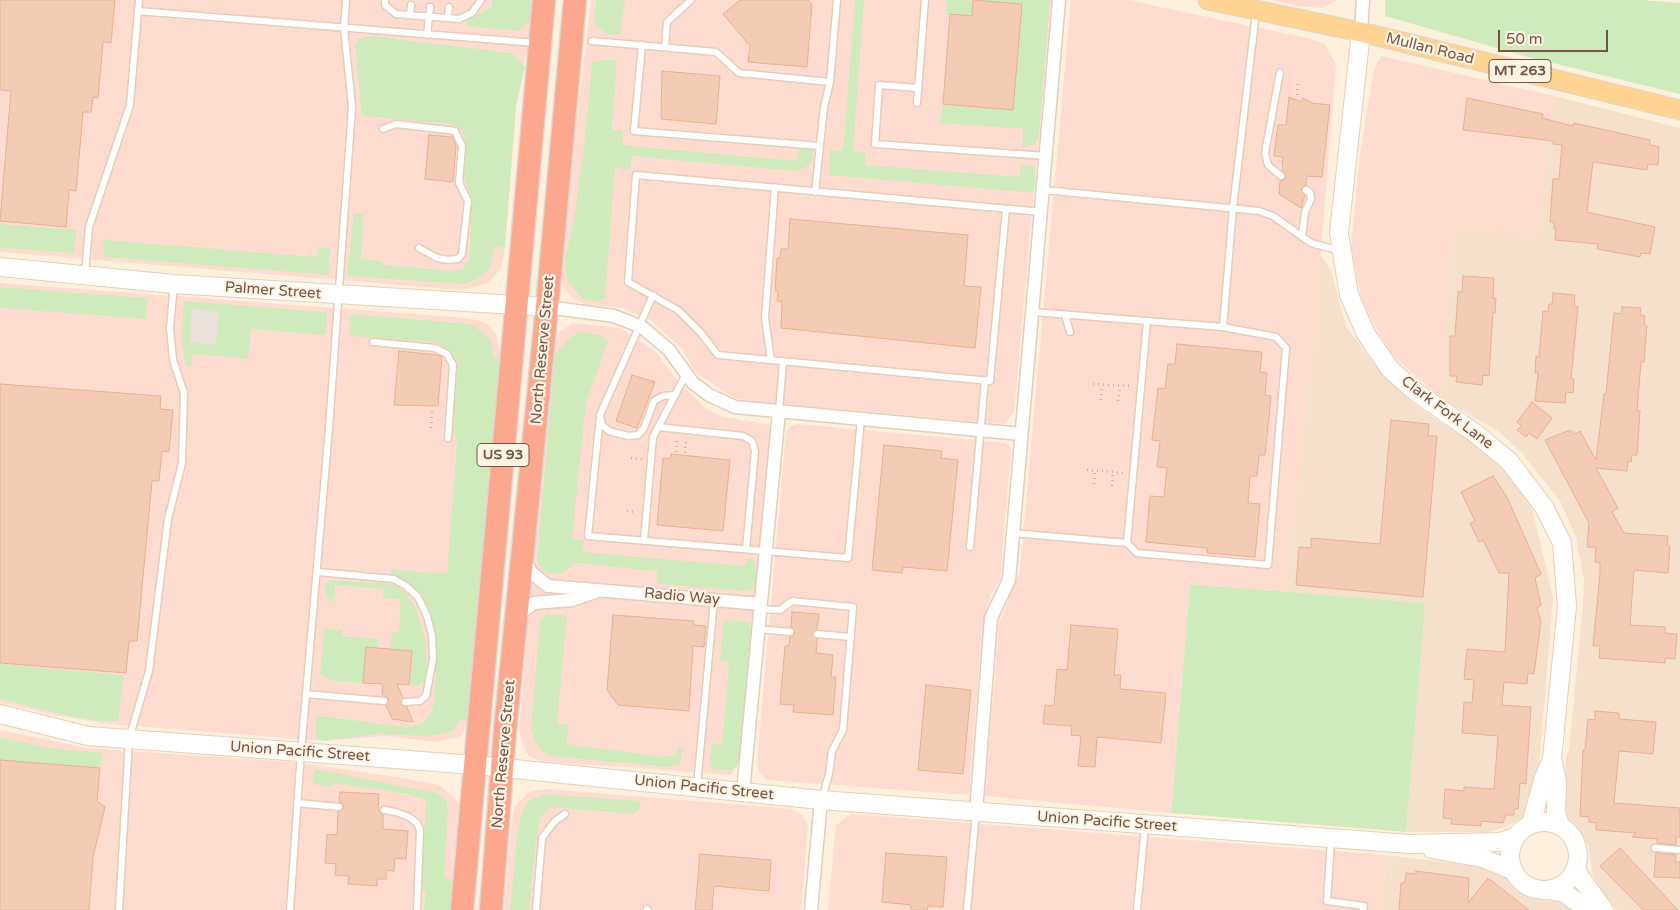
<!DOCTYPE html>
<style>
body{margin:0}
#map{position:relative;width:1680px;height:910px;overflow:hidden;background:#fdf0dd;font-family:"Varela Round",sans-serif}
canvas{display:block}
.scale{position:absolute;left:1498px;top:30px;width:110px;height:22px;box-sizing:border-box;border:2px solid #745445;border-top:0;padding-left:6px;font-size:15px;line-height:18px;white-space:nowrap;color:#745445;-webkit-text-stroke:4px #fff4e4;paint-order:stroke}
</style>
<div id="map">
<canvas width="1680" height="910"></canvas>
<div class="scale">50 m</div>
</div>
<script>
const g = document.querySelector('canvas').getContext('2d');
g.lineJoin = 'round';
function fill(path, color) { g.fillStyle = color; g.fill(path, 'evenodd'); }
const poly = rows => new Path2D(rows.map(r => 'M' + r).join(''));
function stroke(path, color, width, dash) { g.strokeStyle = color; g.lineWidth = width; g.lineCap = dash ? 'butt' : 'round'; g.setLineDash(dash || []); g.stroke(path); }
function drawText(font, color, halo, rows, align = 'center') {
  g.font = font + ' "Varela Round",sans-serif'; g.lineWidth = 4.5; g.setLineDash([]); g.textBaseline = 'middle'; g.strokeStyle = halo; g.fillStyle = color; for (const [text, x, y, turn = 0] of rows) {
    g.save(); g.translate(x, y); g.rotate((+turn || 0) * Math.PI / 180); g.textAlign = isNaN(turn) ? turn : align; if (halo) g.strokeText(text, 0, 0); g.fillText(text, 0, 0); g.restore();
  }
}
const residential = poly([
 [1554,96,1680,128,1680,910,1617,910,1600,890,1593,875,1588,844,1564,818,1566,757,1569,749,1583,606,1584,580,1576,537,1560,501,1521,452,1498,431,1440,398,1454,226,1538,235],
 [1320,253,1331,271,1346,326,1373,363,1411,402,1441,423,1457,431,1489,455,1519,485,1532,508,1553,597,1538,778,1525,816,1508,826,1490,832,1406,832,1424,603,1286,592,1313,347],
 [1386,855,1497,869,1530,896,1543,900,1562,902,1581,910,1382,910]
]);
const commercial = poly([
 [0,0,534,0,532,23,516,106,504,255,499,271,488,283,461,290,0,252],
 [591,0,1051,0,1014,413,1004,424,757,402,734,398,695,372,683,350,652,321,623,308,588,305,572,298,562,286,559,275],
 [1071,0,1127,0,1307,38,1325,44,1336,64,1313,347,1286,592,1190,584,1171,813,985,796,999,624,1020,570],
 [1271,0,1338,0,1322,8,1297,6],
 [1381,56,1554,96,1539,235,1454,227,1440,398,1390,353,1362,302,1351,248,1360,154,1374,69],
 [0,283,467,318,486,323,496,334,502,359,467,724,462,736,436,742,385,736,324,741,110,724,54,715,0,702],
 [572,323,621,328,655,351,676,379,706,409,721,416,769,425,771,434,741,752,737,766,731,775,542,761,529,756,524,747,519,730,551,351,560,332],
 [798,424,1005,443,1011,447,1000,580,991,594,982,629,969,795,767,780,759,772,757,764,786,432,790,426],
 [0,730,87,748,291,762,403,778,439,785,453,796,459,804,450,910,0,910],
 [547,789,792,809,801,814,808,825,801,910,504,910,512,818,516,805,529,792],
 [851,814,1386,855,1382,910,828,910,836,825]
]);
const industrial = poly([
 [192,309,219,312,216,345,189,342]
]);
const green = poly([
 [492,0,534,0,533,19,518,31,466,26,467,19,492,7],
 [596,0,625,0,620,35,607,34,594,24],
 [855,0,864,0,853,151,866,152,865,165,1019,177,1021,165,1036,167,1034,193,829,175,830,150,843,151],
 [947,0,1050,0,1039,138,1033,145,1022,147,1023,129,939,123,943,104,1013,110,972,16,946,15],
 [1385,0,1642,0,1680,3,1680,94,1528,57,1385,16],
 [372,36,512,53,525,67,516,106,505,248,496,246,489,269,477,279,464,284,347,276,354,213,364,214,361,259,377,260,386,265,457,271,462,269,469,260,472,199,464,179,465,140,462,131,452,124,362,116,355,46,359,38],
 [604,60,617,60,612,130,623,131,622,145,797,161,799,148,813,149,812,161,805,168,795,171,632,156,630,169,615,168,605,299,595,302,583,299,567,280,565,258,573,225,584,146,592,62],
 [0,224,77,230,74,253,0,248],
 [103,240,316,257,319,248,330,248,329,275,104,257],
 [0,287,148,298,146,319,0,308],
 [184,301,327,312,326,332,324,335,251,329,248,359,193,354,192,365,186,367,181,334],
 [192,309,219,312,216,345,189,342],
 [350,314,472,324,490,339,493,348,493,358,502,359,468,721,460,720,454,730,443,734,427,736,378,734,324,741,316,739,316,719,320,716,407,727,423,723,432,711,435,693,436,637,429,610,412,585,390,573,390,569,447,574,457,442,453,429,458,362,446,347,435,342,351,336,349,333],
 [579,332,601,335,608,342,586,403,572,539,584,540,583,552,745,566,748,558,753,559,758,575,754,587,748,591,660,584,657,581,657,571,575,563,566,571,555,574,546,572,539,565,537,559,555,354,571,337],
 [330,580,395,584,408,596,416,609,425,637,427,672,425,682,419,686,409,685,412,651,391,649,392,632,399,633,400,599,383,598,384,589,335,585,334,602,326,596,325,585],
 [1190,584,1425,603,1406,832,1171,813],
 [547,614,567,615,557,723,568,724,567,744,663,757,676,755,678,748,682,749,680,764,667,767,549,756,538,748,531,728,540,620],
 [731,619,749,623,753,636,741,752,737,766,731,771,712,769,710,759,712,744,722,744,729,662,720,661,723,623],
 [324,629,343,630,342,636,378,639,379,648,366,648,363,683,329,680,320,674],
 [0,664,124,675,118,721,101,721,73,717,0,699],
 [0,737,50,748,103,753,100,768,0,760],
 [315,769,437,793,446,800,448,811,444,878,452,880,450,910,424,910,426,891,421,890,426,800,407,794,334,783,332,787,312,784],
 [545,794,640,801,639,810,632,814,550,807,541,817,536,839,529,910,510,910,517,836,522,812,530,800]
]);
const building = poly([
 [0,0,115,0,111,43,103,42,98,98,93,97,91,112,83,112,76,191,69,190,66,227,0,221,11,91,0,90,0,0],
 [740,0,808,0,812,5,807,67,748,62,750,46,723,14,740,0],
 [973,0,1022,4,1013,110,943,104,950,14,972,16,973,0],
 [662,71,720,76,716,124,661,119,662,71],
 [1289,97,1301,102,1303,98,1312,103,1330,105,1322,177,1307,176,1306,185,1301,189,1305,195,1301,208,1279,194,1280,181,1284,180,1286,175,1282,170,1283,157,1274,156,1278,125,1286,125,1289,97],
 [1467,98,1543,114,1542,118,1573,126,1574,123,1650,140,1650,145,1659,147,1658,165,1648,164,1647,170,1593,162,1587,212,1655,227,1650,254,1641,253,1640,257,1597,249,1598,244,1555,240,1556,228,1554,229,1554,222,1550,222,1553,179,1559,179,1562,145,1553,144,1554,141,1463,130,1467,98],
 [429,135,452,137,456,145,453,182,425,179,429,135],
 [790,219,968,235,964,286,981,287,975,348,781,328,782,302,777,301,778,291,775,291,777,258,780,258,781,249,788,249,790,219],
 [1463,276,1494,278,1493,298,1496,298,1495,313,1493,312,1489,376,1483,375,1482,385,1456,382,1457,376,1450,376,1450,336,1455,336,1458,292,1462,292,1463,276],
 [1553,293,1575,295,1574,306,1578,307,1571,379,1574,379,1573,393,1566,392,1565,403,1535,401,1538,373,1535,373,1536,356,1539,357,1543,311,1548,312,1549,304,1552,304,1553,293],
 [1622,307,1641,308,1640,315,1645,316,1644,325,1647,326,1644,362,1641,362,1637,411,1640,411,1637,455,1632,455,1631,462,1628,461,1627,471,1596,468,1618,508,1612,512,1624,533,1668,536,1667,545,1670,546,1668,573,1634,570,1630,625,1665,627,1665,633,1677,634,1675,659,1665,658,1665,663,1599,658,1600,646,1593,646,1600,574,1600,563,1595,562,1596,547,1587,547,1589,523,1545,440,1570,430,1575,434,1580,431,1596,460,1604,394,1606,394,1614,313,1622,314,1622,307],
 [1177,344,1262,352,1260,372,1267,373,1265,395,1271,396,1265,455,1259,455,1257,476,1250,476,1248,503,1260,504,1255,557,1207,553,1207,548,1146,542,1150,496,1164,497,1167,468,1157,467,1160,441,1152,440,1158,388,1165,389,1168,364,1175,364,1177,344],
 [399,351,437,355,442,357,438,406,394,405,399,351],
 [632,375,655,382,637,428,616,421,632,375],
 [0,384,161,396,160,409,173,410,169,452,162,451,159,481,152,481,137,641,129,641,126,673,0,663,0,384],
 [1532,402,1552,418,1537,439,1529,433,1526,437,1517,430,1521,426,1517,422,1532,402],
 [1391,420,1429,424,1428,436,1437,436,1423,597,1296,585,1299,547,1311,548,1311,538,1380,544,1391,420],
 [884,445,942,451,941,458,958,460,947,571,903,567,902,573,872,570,884,445],
 [671,454,730,460,723,531,657,525,663,458,670,459,671,454],
 [1493,476,1507,497,1541,574,1535,578,1541,605,1537,608,1541,621,1534,674,1528,673,1527,684,1504,682,1502,705,1531,707,1526,784,1520,783,1518,809,1514,809,1514,815,1506,815,1503,823,1481,821,1481,826,1451,824,1452,819,1443,818,1445,789,1464,791,1464,787,1494,789,1498,736,1462,733,1464,702,1472,703,1474,680,1464,679,1467,649,1505,652,1509,573,1499,573,1483,540,1479,542,1470,523,1475,521,1461,492,1493,476],
 [792,612,819,614,817,629,812,634,817,639,816,653,833,655,831,677,836,677,833,715,793,712,794,705,780,704,785,646,789,646,790,637,795,633,791,627,792,612],
 [613,615,694,621,694,625,706,626,704,647,693,646,689,711,618,705,607,690,613,615],
 [1071,625,1118,629,1114,675,1121,675,1120,689,1166,693,1161,743,1097,737,1095,767,1078,766,1081,736,1071,735,1072,726,1043,724,1045,705,1054,706,1057,669,1067,670,1071,625],
 [366,647,412,651,409,685,397,684,403,698,401,704,407,707,413,722,392,719,386,705,389,699,382,694,383,684,363,683,366,647],
 [926,685,971,690,963,774,918,770,926,685],
 [1595,711,1619,713,1619,719,1656,722,1653,754,1619,751,1614,803,1680,808,1680,837,1676,837,1676,845,1657,843,1657,839,1632,837,1636,833,1596,830,1596,823,1589,822,1589,817,1580,816,1583,750,1585,750,1588,719,1595,720,1595,711],
 [0,760,100,768,97,801,105,807,93,857,89,910,0,910,0,760],
 [340,792,379,794,378,810,383,815,383,829,408,831,406,859,395,858,394,871,386,870,386,879,377,879,377,886,348,884,349,876,335,875,336,864,325,863,327,834,337,835,338,812,344,808,342,803,339,802,340,792],
 [1620,848,1663,894,1678,910,1643,910,1600,866,1620,848],
 [886,853,947,857,943,907,928,906,927,910,911,910,911,905,882,902,886,853],
 [1656,853,1676,855,1675,862,1680,862,1680,878,1654,877,1656,853],
 [700,854,771,860,769,891,714,886,712,910,695,910,700,854],
 [1416,871,1469,878,1468,903,1488,878,1529,910,1399,910,1401,883,1405,883,1406,873,1416,874,1416,871]
]);
const path = poly([
 [1297,95,1298,82],
 [1093,384,1132,386],
 [1101,400,1102,385],
 [1118,401,1120,386],
 [431,428,432,412],
 [676,452,677,440],
 [685,453,686,441],
 [631,458,642,459],
 [1087,470,1124,473],
 [1094,484,1095,470],
 [1112,486,1113,471],
 [627,511,636,512]
]);
const lane = poly([
 [385,0,385,5,396,14,459,19,472,13,481,0],
 [138,11,536,43],
 [410,15,411,5],
 [448,18,449,7],
 [427,35,430,7],
 [592,41,716,52,739,73,830,82],
 [642,45,634,131,820,146],
 [665,47,667,22,691,0],
 [1280,72,1265,153,1268,165,1281,176],
 [918,88,879,85,875,144,1047,156],
 [917,103,925,0],
 [383,129,396,124,448,130,455,131,462,146,459,183,468,201,462,254,458,259,448,260,437,258,419,248],
 [1044,190,1259,211,1273,216,1311,243,1341,251],
 [815,192,824,107,830,82,837,0],
 [1006,209,990,381,718,355,700,332,678,310,628,282,636,175,1042,212],
 [1302,236,1305,212,1311,199,1310,193,1306,190],
 [85,274,89,227,130,105,139,0],
 [653,295,600,415,588,536,848,558,861,419],
 [1033,312,1223,327,1233,208,1256,12],
 [1065,315,1070,332],
 [373,342,435,348,447,354,453,365,448,438],
 [771,360,765,318,775,187],
 [779,411,783,361],
 [601,419,602,425,609,431,628,436,638,435,644,428,654,401,663,396,675,395],
 [658,427,743,436,752,441,755,451,746,549],
 [1012,533,1127,543,1147,321],
 [644,541,653,437,686,374],
 [1127,543,1137,553,1268,565,1286,348,1276,337,1223,327],
 [970,547,985,380],
 [318,572,394,579,406,586,418,597,427,616,432,635,433,659,426,696,420,701,405,702],
 [760,609,780,610,792,601,853,607,843,730,832,751,829,774,822,799],
 [758,629,790,632],
 [817,634,851,637],
 [306,694,384,701],
 [697,786,714,600],
 [297,803,339,807],
 [384,810,396,812,409,817,417,823,420,830,417,910],
 [1331,839,1327,901,1364,906,1363,910],
 [1655,848,1680,850],
 [647,909,648,910],
 [119,910,129,739,149,671,168,519,182,463,184,393,173,360,170,328,174,284],
 [290,910,301,752,329,428,351,122,352,106,344,28,346,0],
 [536,910,542,838,555,821,565,814],
 [967,910,976,812],
 [1137,910,1145,827]
]);
const street = poly([
 [1361,32,1363,0],
 [547,307,614,316,642,327,669,350,693,383,709,395,735,407,1021,434],
 [523,558,532,573,548,586,761,604],
 [518,618,524,610,534,603,572,600,595,592],
 [743,792,779,411],
 [976,812,991,618,1009,580,1059,0],
 [811,910,821,800]
]);
const secondary = poly([
 [1361,32,1339,233,1349,295,1366,334,1390,369,1417,393,1475,433,1509,461,1544,507,1562,543,1567,606,1552,759,1557,781,1556,813,1560,826],
 [0,267,174,284,547,307],
 [0,714,88,736,475,765,821,800,1410,844,1500,842,1515,837],
 '1510 856a34 34 0 1 1 68 0a34 34 0 1 1-68 0Z',
 [1531,824,1543,780,1552,759],
 [1432,849,1482,858,1512,870],
 [1577,863,1577,870,1580,877,1604,910],
 [1550,890,1564,893,1589,910]
]);
const primary = poly([
 [1208,0,1361,32,1680,110]
]);
const highway = poly([
 [462,910,544,0],
 [491,910,505,731,547,307,575,0]
]);
const shields = [
 [1520,71,62],
 [503,455,52]
];
const shieldNames = [
 ["MT 263",1520,71],
 ["US 93",503,455]
];
const streetNames = [
 ["Mullan Road",1430,49,14],
 ["Palmer Street",273,291,4],
 ["North Reserve Street",543,350,-85],
 ["Clark Fork Lane",1447,413,37],
 ["Radio Way",682,597,5],
 ["Union Pacific Street",300,752,4],
 ["North Reserve Street",504,754,-85],
 ["Union Pacific Street",704,788,6],
 ["Union Pacific Street",1107,822,4]
];
fill(residential, '#f5e1cb');
fill(commercial, '#ffdccf');
fill(industrial, '#eae1da');
fill(green, '#d0ebbb');
fill(building, '#f4cbb3');
stroke(building, '#e8b092', 1);
stroke(lane, '#e3cdbc', 9);
stroke(street, '#e3cdbc', 15);
stroke(secondary, '#e9cdb8', 20);
stroke(primary, '#ded6d2', 21);
stroke(highway, '#ded6d2', 25);
stroke(path, '#d8ae97', 2.5, [1, 4]);
stroke(lane, '#fff', 6);
stroke(street, '#fff', 12);
stroke(secondary, '#fff', 18);
stroke(primary, '#ffd392', 19);
stroke(highway, '#fca88f', 22);
for (const [x, y, w] of shields) { const box = new Path2D(); box.roundRect(x - w / 2, y - 11.5, w, 23, 4); g.fillStyle = '#fff4e4'; g.fill(box); stroke(box, '#745445', 1); }
drawText('bold 14px', '#745445', null, shieldNames);
drawText('15px', '#745445', '#fff4e4', streetNames);
</script>
